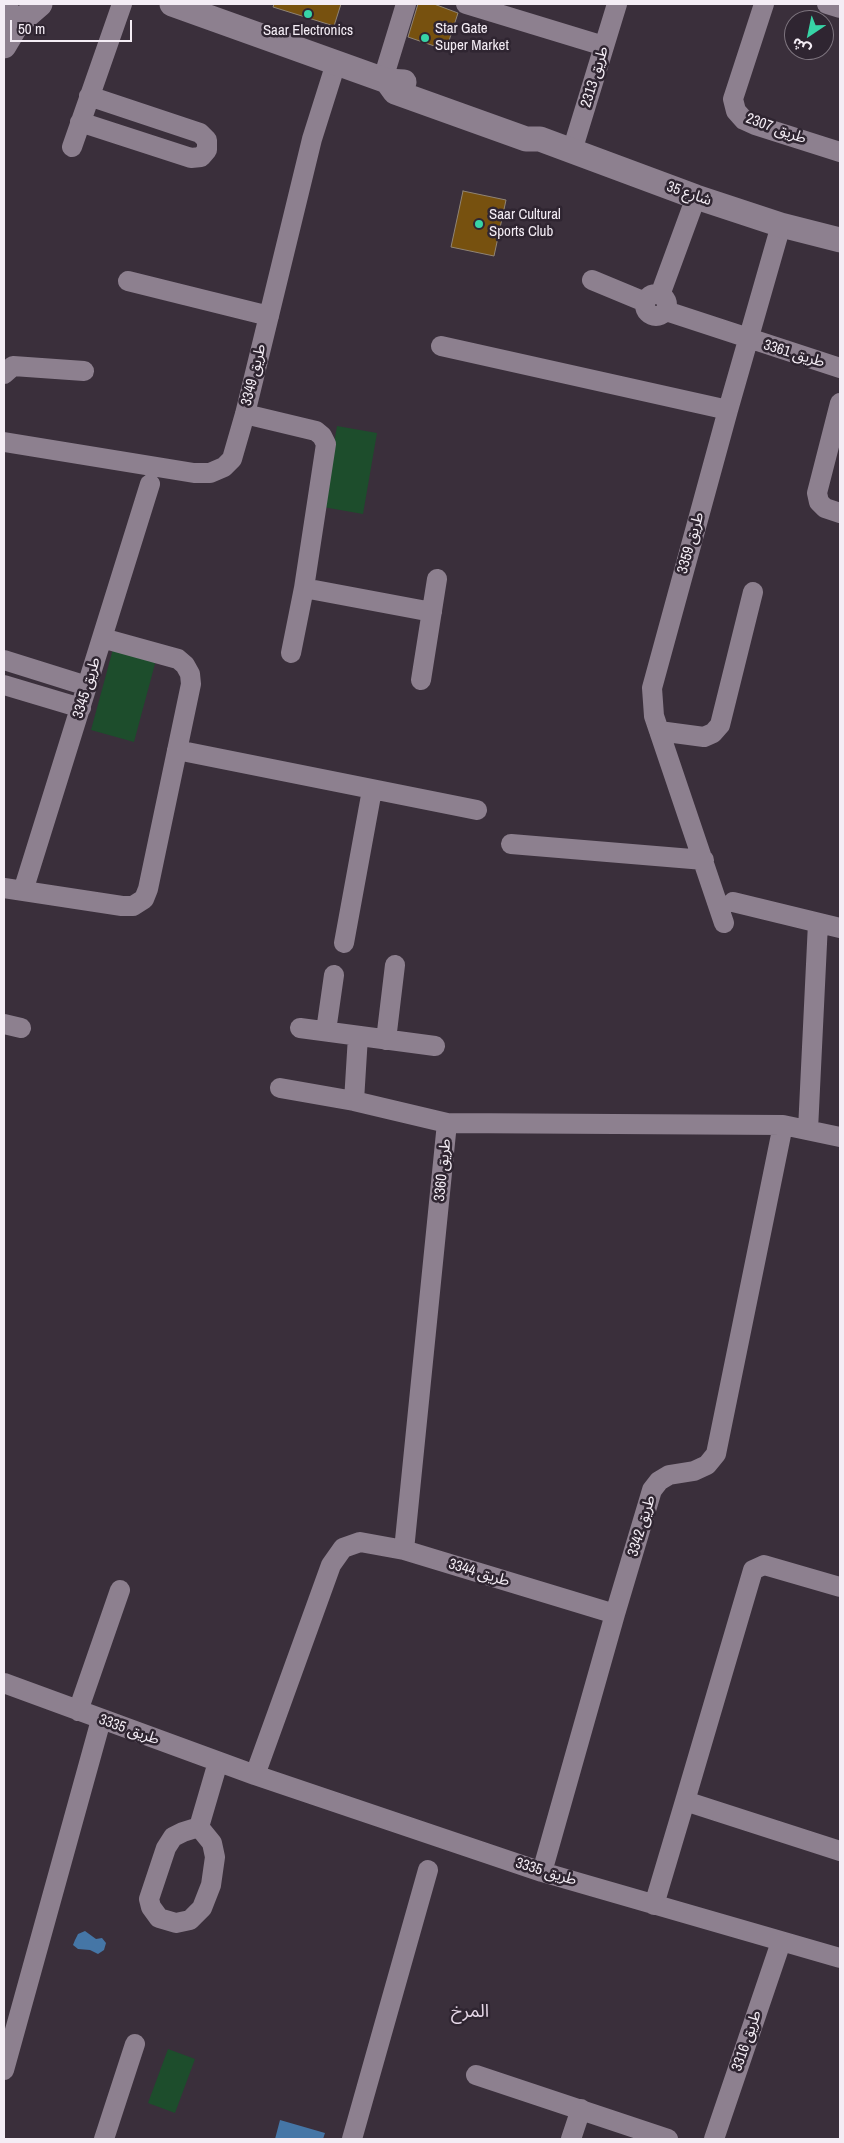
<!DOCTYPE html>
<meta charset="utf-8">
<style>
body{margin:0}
#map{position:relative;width:844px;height:2143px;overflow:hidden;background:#3a2f3b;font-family:"Archivo Narrow","Noto Sans Arabic",sans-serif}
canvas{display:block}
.frame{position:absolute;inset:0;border:5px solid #f4edf5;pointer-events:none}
.north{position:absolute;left:784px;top:10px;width:50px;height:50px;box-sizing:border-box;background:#2f2531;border:1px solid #7e757f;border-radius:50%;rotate:214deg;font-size:14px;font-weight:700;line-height:20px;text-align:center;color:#f4edf5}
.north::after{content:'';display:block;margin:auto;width:18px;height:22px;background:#37d4a6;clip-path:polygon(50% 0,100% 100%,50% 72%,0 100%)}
.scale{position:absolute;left:10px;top:20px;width:122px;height:22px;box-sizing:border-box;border:2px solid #f4edf5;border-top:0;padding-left:6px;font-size:15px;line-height:18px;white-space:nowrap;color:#f4edf5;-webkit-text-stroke:4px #2f2531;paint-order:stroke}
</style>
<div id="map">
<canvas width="844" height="2143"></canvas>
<div class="frame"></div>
<div class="north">ش</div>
<div class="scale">50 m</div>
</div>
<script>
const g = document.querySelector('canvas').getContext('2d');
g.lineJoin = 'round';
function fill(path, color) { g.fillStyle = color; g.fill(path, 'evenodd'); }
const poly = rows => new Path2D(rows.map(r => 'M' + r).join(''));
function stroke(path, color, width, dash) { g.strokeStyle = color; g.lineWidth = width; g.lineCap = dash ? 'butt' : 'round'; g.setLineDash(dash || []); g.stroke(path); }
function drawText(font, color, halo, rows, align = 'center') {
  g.font = font + ' "Archivo Narrow","Noto Sans Arabic",sans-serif'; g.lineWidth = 5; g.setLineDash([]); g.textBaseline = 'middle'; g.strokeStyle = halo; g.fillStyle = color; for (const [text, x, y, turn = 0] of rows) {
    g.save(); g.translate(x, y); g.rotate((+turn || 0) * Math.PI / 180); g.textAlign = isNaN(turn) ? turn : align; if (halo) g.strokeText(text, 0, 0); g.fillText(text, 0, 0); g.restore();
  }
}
const green = poly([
 [337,426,377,433,363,514,323,507],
 [113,649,156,660,134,742,91,730],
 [168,2049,195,2059,175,2113,148,2103]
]);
const water = poly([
 [85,1931,96,1939,102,1938,106,1943,104,1950,98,1954,90,1950,78,1949,73,1945,75,1940,78,1934],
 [280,2120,325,2133,323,2139,275,2139]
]);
const building = poly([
 [274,4,341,4,334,26,273,7,274,4],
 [418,4,434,4,458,13,446,50,408,37,418,4],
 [463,191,506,200,494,256,451,247,463,191]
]);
const minor = poly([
 [466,4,604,46],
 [764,4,733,99,736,111,744,120,755,125,840,152],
 [827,4,840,8],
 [383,79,406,4],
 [80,122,191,158,201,157,207,150,207,140,200,133,89,96],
 [72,147,122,4],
 [572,151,617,4],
 [592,280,645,302],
 [128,281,269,316],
 '645 305a11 11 0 1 1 22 0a11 11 0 1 1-22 0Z',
 [660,295,696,197],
 [666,311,840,368],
 [441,346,728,410],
 [4,374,13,366,84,371],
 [840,403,817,493,819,502,825,508,840,513],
 [245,414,316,431,322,436,326,444,304,588,291,653],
 [4,442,194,473,210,473,224,467,232,459,245,414,312,139,336,63],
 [304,588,432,612],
 [4,660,87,686],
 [421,680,437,579],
 [4,685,81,708],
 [659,731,704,737,713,733,720,725,753,592],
 [177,750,477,810],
 [511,844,704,860],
 [4,888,122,906,133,906,144,899,148,889,191,684,190,674,185,665,178,659,102,638],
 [23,891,150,484],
 [733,902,840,928],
 [724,923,654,716,652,688,728,410,781,225],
 [344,943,372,790],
 [4,1024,21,1028],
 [300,1028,435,1046],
 [326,1031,334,975],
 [386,1040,395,965],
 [280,1088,354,1101,447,1123,783,1125,840,1137],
 [354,1101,358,1036],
 [808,1130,818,923],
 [404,1550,447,1123],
 [840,1587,764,1565,753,1570,685,1801,840,1851],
 [4,1683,255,1775,542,1872,840,1958],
 [78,1711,120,1590],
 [255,1775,331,1565,343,1548,360,1542,404,1550,615,1614],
 [199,1827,212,1843,215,1857,211,1885,202,1908,190,1920,176,1923,159,1918,151,1907,149,1899,166,1848,173,1837,183,1832,199,1827],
 [199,1827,218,1762],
 [542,1872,615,1614,652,1490,659,1481,669,1475,694,1471,707,1465,716,1454,783,1125],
 [654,1905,685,1801],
 [4,2070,101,1720],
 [476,2075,668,2139],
 [104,2139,135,2044],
 [352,2139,428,1870],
 [571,2139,581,2109],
 [714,2139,781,1942]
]);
const tertiary = poly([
 [172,4,387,81,404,82],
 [4,11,6,4],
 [4,46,17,24,40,4],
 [387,81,395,92,526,139,540,139,696,197,781,225,840,240]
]);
const markers = [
 [308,14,5,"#37d4a6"],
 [425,38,5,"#37d4a6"],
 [479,224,5,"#37d4a6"]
];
const poiNames = [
 ["Star Gate",435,29],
 ["Super Market",435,46],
 ["Saar Electronics",308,31,"center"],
 ["Saar Cultural",489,215],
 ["Sports Club",489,232]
];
const streetNames = [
 ["طريق 2313",595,77,-73],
 ["طريق 2307",776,129,20],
 ["شارع 35",689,194,19],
 ["طريق 3361",794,354,17],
 ["طريق 3349",254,375,-76],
 ["طريق 3359",691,543,-74],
 ["طريق 3345",87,688,-73],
 ["طريق 3360",443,1170,-84],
 ["طريق 3342",642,1526,-73],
 ["طريق 3344",479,1573,17],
 ["طريق 3335",129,1730,20],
 ["طريق 3335",546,1872,17],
 ["طريق 3316",747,2041,-71]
];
const quarterNames = [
 ["المرخ",470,2012]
];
fill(green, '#1d4d2c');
fill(water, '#4576a6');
fill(building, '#77510f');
stroke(building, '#908475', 1);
stroke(minor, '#8d808f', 20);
stroke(tertiary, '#8d808f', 25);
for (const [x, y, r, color] of markers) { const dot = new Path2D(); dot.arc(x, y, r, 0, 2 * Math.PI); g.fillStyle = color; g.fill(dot); stroke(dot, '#2f2531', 2); }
drawText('15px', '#f4edf5', '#2f2531', poiNames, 'left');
drawText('15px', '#f4edf5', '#2f2531', streetNames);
drawText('18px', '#e6d8e8', '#2f2531', quarterNames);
</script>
